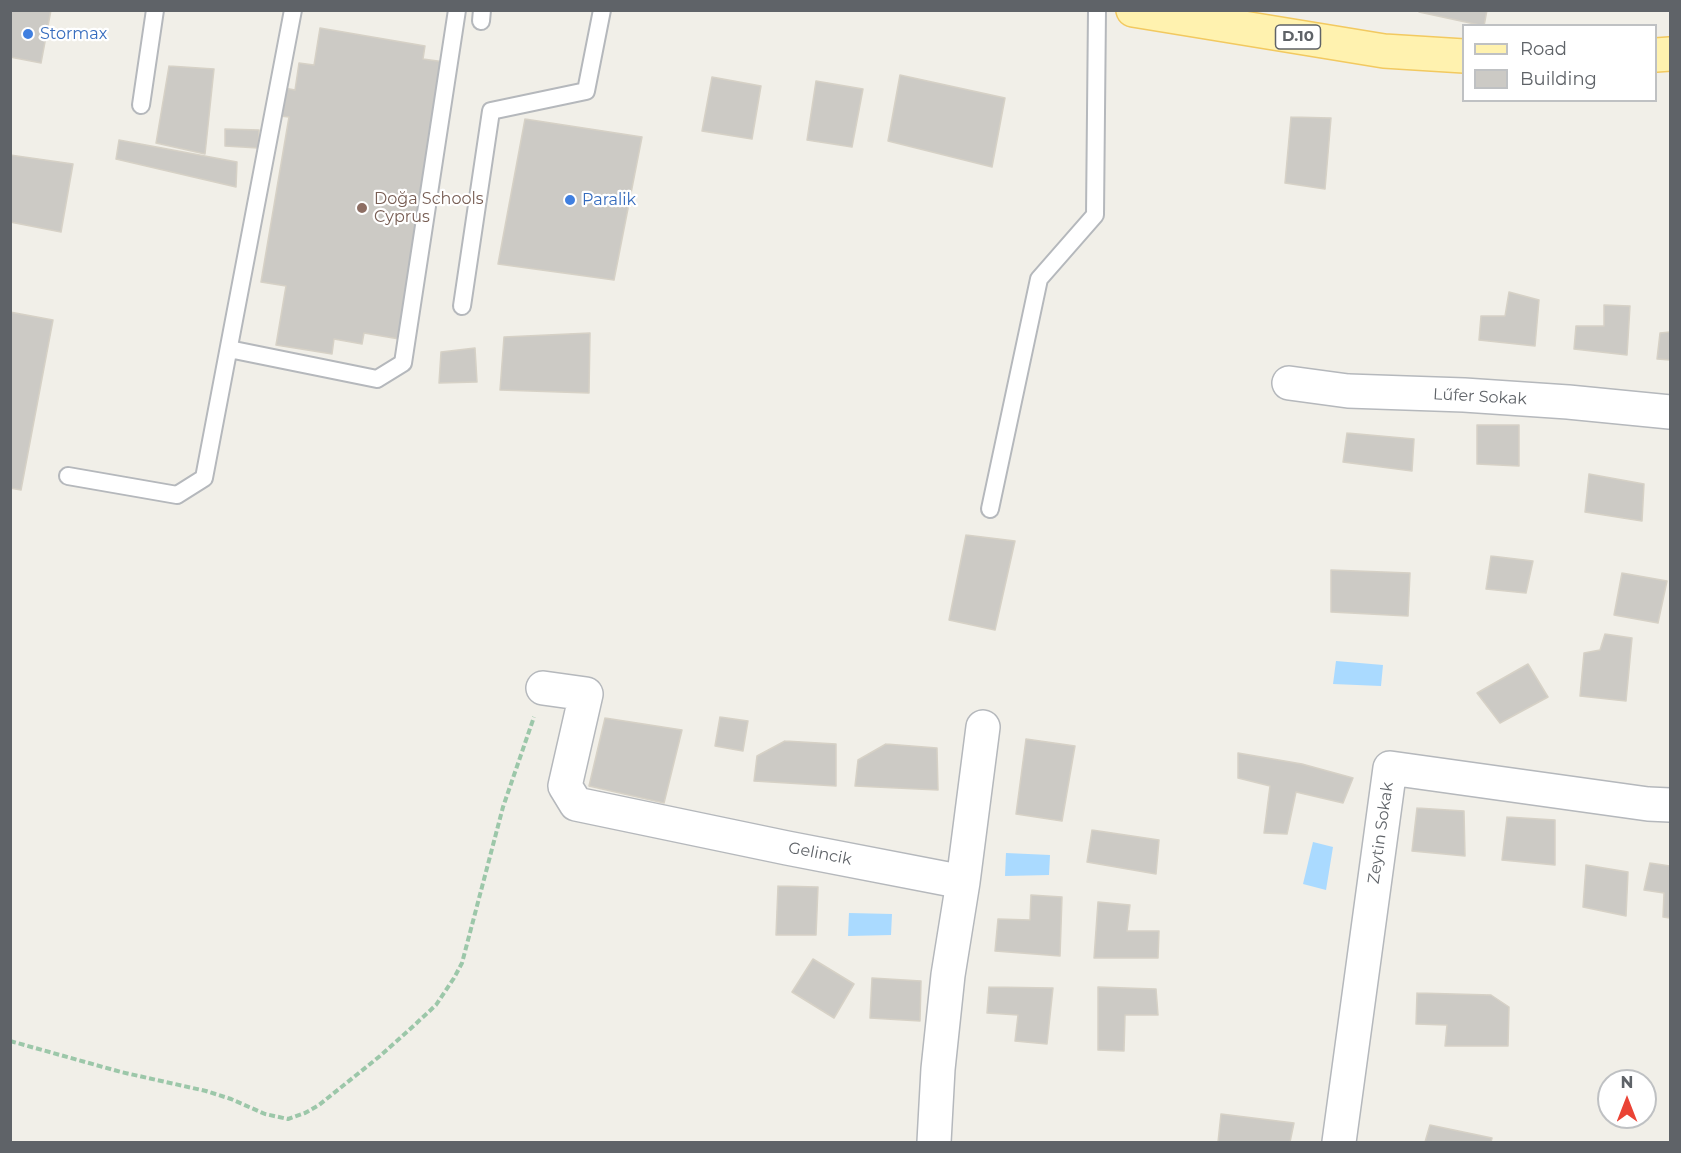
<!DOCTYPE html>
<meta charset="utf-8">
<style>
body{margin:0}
#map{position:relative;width:1681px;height:1153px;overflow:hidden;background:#f1efe8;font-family:Montserrat,sans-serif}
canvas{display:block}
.frame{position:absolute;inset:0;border:12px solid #5f6368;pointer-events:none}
.legend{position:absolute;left:1462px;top:24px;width:195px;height:78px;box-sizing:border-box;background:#fff;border:2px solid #bfc1c3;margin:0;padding:8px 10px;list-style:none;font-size:18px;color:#5f6368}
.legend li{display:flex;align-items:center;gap:12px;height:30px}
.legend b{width:30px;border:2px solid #bfc1c3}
.north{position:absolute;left:1597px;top:1069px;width:60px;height:60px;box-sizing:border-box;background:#fff;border:2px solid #bfc1c3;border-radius:50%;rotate:0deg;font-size:16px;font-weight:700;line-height:24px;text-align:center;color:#5f6368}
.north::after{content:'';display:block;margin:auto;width:21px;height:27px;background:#ea4335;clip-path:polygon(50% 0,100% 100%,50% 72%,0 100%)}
</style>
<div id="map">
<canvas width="1681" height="1153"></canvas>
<div class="frame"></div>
<ul class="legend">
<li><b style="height:8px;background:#fff2af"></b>Road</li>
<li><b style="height:16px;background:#cccac5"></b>Building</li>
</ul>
<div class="north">N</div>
</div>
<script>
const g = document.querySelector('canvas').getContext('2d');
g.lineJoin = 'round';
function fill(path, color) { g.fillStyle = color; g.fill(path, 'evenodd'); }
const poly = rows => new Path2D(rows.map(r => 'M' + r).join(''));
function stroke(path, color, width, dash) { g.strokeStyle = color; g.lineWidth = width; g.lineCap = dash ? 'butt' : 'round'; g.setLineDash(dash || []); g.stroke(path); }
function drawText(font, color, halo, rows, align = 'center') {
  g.font = font + ' Montserrat,sans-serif'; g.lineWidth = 4.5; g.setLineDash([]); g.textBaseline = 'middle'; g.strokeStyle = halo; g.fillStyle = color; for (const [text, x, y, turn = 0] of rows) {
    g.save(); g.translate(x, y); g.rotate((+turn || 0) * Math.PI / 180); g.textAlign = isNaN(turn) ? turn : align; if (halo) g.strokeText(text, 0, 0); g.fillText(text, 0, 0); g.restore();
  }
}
const water = poly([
 [1336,661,1383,665,1381,686,1333,684],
 [1313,842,1333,847,1326,890,1303,884],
 [1006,853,1050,855,1049,875,1005,876],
 [849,913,892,914,891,935,848,936]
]);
const building = poly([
 [10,10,51,10,41,63,10,57,10,10],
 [1419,10,1487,10,1484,26,1419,12,1419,10],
 [320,28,425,46,423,59,445,62,399,339,364,333,362,344,334,339,332,354,276,345,286,286,261,282,289,117,280,116,284,88,295,90,299,63,314,65,320,28],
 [169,66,214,69,205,154,156,143,169,66],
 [900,75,1005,98,992,167,888,141,900,75],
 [712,77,761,86,752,139,702,131,712,77],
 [816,81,863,89,852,147,807,140,816,81],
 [1291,117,1331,118,1325,189,1285,183,1291,117],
 [525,119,642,137,614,280,498,264,525,119],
 [225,129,259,130,258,148,225,146,225,129],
 [119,140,237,162,236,187,116,159,119,140],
 [10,155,73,164,61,232,10,222,10,155],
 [1509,292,1539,300,1535,346,1479,340,1481,316,1505,316,1509,292],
 [1604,305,1630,306,1627,355,1574,349,1576,326,1604,326,1604,305],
 [10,312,53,320,21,490,10,488,10,312],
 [1670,332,1670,360,1657,359,1660,333,1670,332],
 [590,333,589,393,500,390,504,337,590,333],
 [475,348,477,382,439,383,441,352,475,348],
 [1477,425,1519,425,1519,466,1477,464,1477,425],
 [1347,433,1414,439,1412,471,1343,462,1347,433],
 [1589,474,1644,484,1642,521,1585,512,1589,474],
 [966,535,1015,541,995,630,949,620,966,535],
 [1491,556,1533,561,1526,593,1486,589,1491,556],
 [1331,570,1410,573,1408,616,1331,612,1331,570],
 [1622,573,1667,581,1658,623,1614,615,1622,573],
 [1605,634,1632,638,1626,701,1580,696,1584,653,1600,650,1605,634],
 [1528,664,1548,697,1500,723,1477,693,1528,664],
 [720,717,748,721,743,751,715,746,720,717],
 [605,718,682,730,664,803,589,786,605,718],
 [1026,739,1075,746,1062,821,1016,814,1026,739],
 [785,741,836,744,836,786,754,781,757,756,785,741],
 [886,744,937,748,938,790,855,786,858,760,886,744],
 [1238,753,1302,764,1353,778,1343,803,1296,792,1287,834,1264,833,1270,786,1238,778,1238,753],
 [1417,808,1464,811,1465,856,1412,851,1417,808],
 [1507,817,1555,820,1555,865,1502,860,1507,817],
 [1092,830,1159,840,1156,874,1087,862,1092,830],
 [1650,863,1670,866,1670,918,1663,917,1664,893,1644,890,1650,863],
 [1586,865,1628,872,1626,916,1583,907,1586,865],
 [778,886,818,887,816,935,776,935,778,886],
 [1031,895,1062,897,1060,956,995,951,998,919,1030,920,1031,895],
 [1098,902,1130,905,1127,931,1159,931,1158,958,1094,958,1098,902],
 [813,959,854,984,834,1018,792,992,813,959],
 [872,978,921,981,920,1021,870,1018,872,978],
 [989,987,1053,988,1047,1044,1015,1041,1018,1015,987,1013,989,987],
 [1098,987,1156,989,1158,1015,1125,1015,1124,1051,1098,1050,1098,987],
 [1417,993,1491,995,1509,1007,1508,1046,1445,1046,1447,1025,1416,1024,1417,993],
 [1221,1114,1294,1123,1290,1142,1218,1142,1221,1114],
 [1430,1125,1492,1138,1491,1142,1425,1142,1430,1125]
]);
const path = poly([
 [10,1041,121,1072,206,1091,231,1099,265,1114,288,1119,305,1113,319,1105,380,1056,408,1031,436,1005,454,978,462,963,503,807,534,717]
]);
const lane = poly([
 [481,21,482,10],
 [141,105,155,10],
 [462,306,491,111,586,91,602,10],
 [229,349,377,379,403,363,457,10],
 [68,476,177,495,204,478,293,10],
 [990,509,1039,279,1095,215,1097,10]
]);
const street = poly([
 [1289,383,1348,391,1464,395,1568,402,1670,412],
 [543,688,586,694,565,786,576,804,787,848,963,882,948,975,938,1069,934,1142],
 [963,882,983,727],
 [1339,1142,1390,768,1648,804,1670,805]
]);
const primary = poly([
 [1133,10,1384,51,1464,56],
 [1656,55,1670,54]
]);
const markers = [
 [28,34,6,"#3f7fe0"],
 [570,200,6,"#3f7fe0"],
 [362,208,6,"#8d6e63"]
];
const shields = [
 [1298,37,45]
];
const shieldNames = [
 ["D.10",1298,37]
];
const shopNames = [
 ["Stormax",40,34],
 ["Paralik",582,200]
];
const educationNames = [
 ["Doğa Schools",374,199],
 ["Cyprus",374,217]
];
const streetNames = [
 ["Lűfer Sokak",1480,397,3],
 ["Zeytin Sokak",1381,833,-82],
 ["Gelincik",820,854,11]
];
fill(water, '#aadaff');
fill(building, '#cccac5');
stroke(building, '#d6d1c6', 1.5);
stroke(lane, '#b5b8bc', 20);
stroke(street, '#b5b8bc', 36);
stroke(primary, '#f2c960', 36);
stroke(path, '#9cc7a9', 4, [6, 3]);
stroke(lane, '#fff', 16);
stroke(street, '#fff', 33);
stroke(primary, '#fff2af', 33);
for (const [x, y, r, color] of markers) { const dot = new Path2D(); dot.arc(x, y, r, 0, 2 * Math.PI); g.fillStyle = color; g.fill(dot); stroke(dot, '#fff', 2); }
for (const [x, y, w] of shields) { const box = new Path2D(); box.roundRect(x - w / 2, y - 12, w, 24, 4.5); g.fillStyle = '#fff'; g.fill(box); stroke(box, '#5f6368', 1.5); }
drawText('bold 15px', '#5f6368', null, shieldNames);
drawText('16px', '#366cbe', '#fff', shopNames, 'left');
drawText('16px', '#785e54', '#fff', educationNames, 'left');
drawText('16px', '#5f6368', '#fff', streetNames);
</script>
